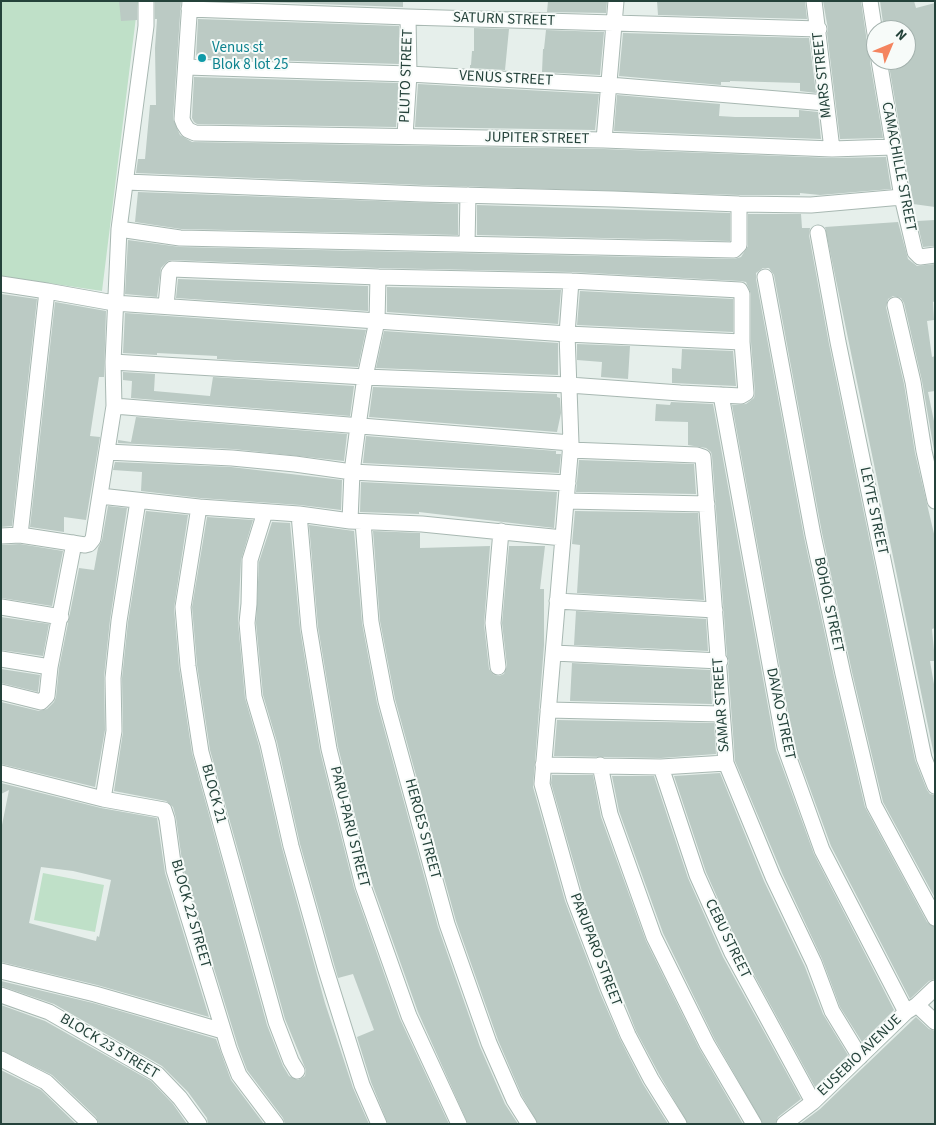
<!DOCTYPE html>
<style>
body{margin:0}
#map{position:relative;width:936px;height:1125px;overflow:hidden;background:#e6efeb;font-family:"Source Sans 3",sans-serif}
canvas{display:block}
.frame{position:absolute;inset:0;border:2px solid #24423a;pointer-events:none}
.north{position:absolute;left:866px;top:20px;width:50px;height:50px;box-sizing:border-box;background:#f7fbf9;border:1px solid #a3b1ad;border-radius:50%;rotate:45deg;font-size:14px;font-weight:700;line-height:20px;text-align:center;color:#24423a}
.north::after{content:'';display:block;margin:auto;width:18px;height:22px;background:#f4845f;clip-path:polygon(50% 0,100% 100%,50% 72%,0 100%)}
</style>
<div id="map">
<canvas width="936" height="1125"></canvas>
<div class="frame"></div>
<div class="north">N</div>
</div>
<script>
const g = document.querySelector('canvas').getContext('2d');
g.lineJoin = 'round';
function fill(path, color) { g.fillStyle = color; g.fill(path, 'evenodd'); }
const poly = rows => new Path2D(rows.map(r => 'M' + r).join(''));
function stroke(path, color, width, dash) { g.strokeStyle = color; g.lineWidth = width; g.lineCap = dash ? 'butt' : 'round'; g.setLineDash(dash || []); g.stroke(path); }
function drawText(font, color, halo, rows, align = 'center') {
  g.font = font + ' "Source Sans 3",sans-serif'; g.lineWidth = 4; g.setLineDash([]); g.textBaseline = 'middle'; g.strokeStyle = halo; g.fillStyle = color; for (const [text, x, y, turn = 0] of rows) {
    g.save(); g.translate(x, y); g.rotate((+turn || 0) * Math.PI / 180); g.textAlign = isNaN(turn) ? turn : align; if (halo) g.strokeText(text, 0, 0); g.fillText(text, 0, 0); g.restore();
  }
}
const green = poly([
 [1,1,138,1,102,291,1,276],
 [43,873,104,885,95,932,34,920]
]);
const building = poly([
 [119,1,137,1,137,20,121,21],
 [155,1,181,1,173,119,180,135,192,142,604,149,832,158,886,157,891,189,820,195,800,193,800,195,739,195,422,185,136,173,138,159,145,159,150,105,156,105,155,48,157,19,155,19],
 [234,1,403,1,403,7],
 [548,1,607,1,606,13,547,12],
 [657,1,805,1,807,19,658,15],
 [823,1,861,1,867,42,869,46,876,49,876,51,870,56,870,62,883,138,840,139,827,33,828,29],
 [880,1,914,1,916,8,935,3,935,207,913,204,888,60,906,60,906,30,884,30],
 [198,19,399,26,399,64,196,58],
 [474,28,509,29,505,70,470,68,470,65,471,65,472,51,474,51],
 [546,30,604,32,600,75,542,72,543,49,544,49],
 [623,33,809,38,816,93,800,91,800,83,730,81,730,82,721,82,721,85,619,76],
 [194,77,399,83,396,127,197,124,194,122,192,118],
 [418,84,599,94,595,130,415,127],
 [617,95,720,104,719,116,735,117,799,117,799,110,818,112,821,139,614,131],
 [138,192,458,204,458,235,181,229,135,222],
 [477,205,730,213,730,241,477,235],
 [748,214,801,214,802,228,810,228,809,235,829,344,915,760,927,790,930,794,935,795,935,898,883,802,852,672,822,533,774,275,769,268,763,268,756,273,756,279,804,537,834,676,865,807,927,922,935,927,935,979,929,981,910,999,831,846,794,745,732,405,746,404,754,398,755,393,751,342,751,294,746,282,740,281,571,272,378,268,172,260,168,261,161,268,157,297,125,294,128,240,180,247,734,259,741,257,748,246],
 [935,220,935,246,923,247,917,221],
 [898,222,908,259,917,266,935,264,935,301,933,302,934,320,927,321,932,357,935,356,935,391,928,392,935,426,935,456,922,381,904,303,901,298,893,296,888,299,886,307,904,384,915,453,935,538,935,628,932,629,935,661,930,661,935,690,935,760,825,227],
 [178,279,368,286,368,311,176,298],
 [387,287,561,290,558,324,387,312],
 [580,291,733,299,733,332,577,325],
 [1,294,37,299,12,526,1,527],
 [55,302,106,311,104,377,99,377,90,436,100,437,86,520,64,517,64,532,30,527],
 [125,313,366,330,358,367,217,359,217,356,157,353,157,355,123,353],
 [384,331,558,343,558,375,376,368],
 [577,344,630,346,628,379,601,377,602,362,577,360],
 [682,349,733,351,736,386,672,383,672,368,681,369],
 [123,372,155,374,154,391,210,396,213,377,354,386,350,416,131,398,132,381,123,380],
 [373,387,557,394,557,397,560,398,561,413,557,432,369,417],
 [671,402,713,404,776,750,814,854,894,1010,862,1042,840,1007,822,959,782,873,735,761,728,666,729,661,727,656,712,456,711,452,706,448,688,445,688,422,655,421,656,404,670,405],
 [136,417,347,434,344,461,233,449,118,443,118,440,131,442],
 [366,436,556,451,556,454,561,454,559,473,363,463],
 [579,460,694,464,696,494,576,492],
 [115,462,231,467,342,480,341,510,300,505,200,498,141,491,142,472,113,470],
 [361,482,557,492,554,528,419,512,419,514,360,512],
 [108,506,127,508,110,620,104,677,105,730,95,787,1,764,1,702,39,711,47,709,54,702,56,697,59,668,79,568,94,570,98,548,102,540],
 [146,511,188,515,174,608,179,667,192,753,267,1025,283,1066,289,1076,298,1080,305,1076,306,1070,285,1019,210,750,197,665,192,607,207,517,253,520,241,560,238,622,245,698,259,746,282,848,325,1003,353,1088,369,1124,285,1124,283,1118,247,1070,238,1046,183,868,176,818,173,807,166,801,114,791,123,732,122,678,128,622],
 [575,511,698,513,704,600,577,593,580,545,572,544],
 [272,522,290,523,300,629,320,751,354,888,400,1019,449,1124,388,1124,371,1082,357,1037,374,1030,353,974,338,978,334,964,300,844,277,742,263,695,256,623,259,562],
 [309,525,354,531,362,623,377,703,438,927,480,1047,505,1104,518,1124,468,1124,418,1012,372,883,338,747,318,627],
 [373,531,420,533,420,548,490,546,484,624,489,669,494,675,499,676,504,674,507,666,502,623,509,546,545,546,540,589,544,589,544,645,533,787,565,901,600,993,620,1039,643,1084,668,1124,538,1124,522,1096,498,1040,456,921,395,699,380,621],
 [20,544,63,551,52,606,1,598,1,545],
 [576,611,706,619,708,651,574,645],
 [1,617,49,624,43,656,1,650],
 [572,663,710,670,712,704,570,701],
 [1,669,40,675,38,692,1,683],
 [557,720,714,723,716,754,661,758,554,756],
 [720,773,764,881,805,967,823,1014,848,1055,815,1087,740,949,706,872,674,776],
 [552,775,593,775,601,817,646,941,699,1048,743,1124,688,1124,659,1074,636,1031,583,895,551,783],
 [612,776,654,776,688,878,723,957,801,1099,778,1117,775,1124,763,1124,715,1040,663,933,619,811],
 [1,783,101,808,157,818,165,873,209,1017,97,985,1,962,1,830,9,790,1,794],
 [41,867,73,871,111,880,99,937,97,936,96,941,29,923],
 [1,981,93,1003,216,1039,231,1080,264,1124,208,1124,207,1118,188,1092,162,1066,54,1004,1,986],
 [1,1005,45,1021,151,1081,173,1104,187,1124,99,1124,96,1117,52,1075,1,1050],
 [916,1017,929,1029,935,1031,935,1124,800,1124,820,1109],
 [1,1070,41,1090,76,1124,1,1124]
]);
const minor = poly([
 [190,1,182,119,184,124,188,130,195,133,604,140,832,149,893,147],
 [814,1,832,149],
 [870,1,876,40],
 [189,9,408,17,819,29],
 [879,60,902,197,915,252,920,257,935,255],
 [186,67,409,74,609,85,826,103],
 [405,136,409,74,408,17],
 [604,140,616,1],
 [126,182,422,194,613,199,739,204,811,205,902,197],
 [119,229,180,238,734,250,739,245,739,204],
 [818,233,838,342,924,758,935,786],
 [467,244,468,195],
 [765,277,813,535,843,674,874,805,935,918],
 [571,281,567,334,571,443,542,784,574,898,609,990,628,1035,651,1079,679,1124],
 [1,284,47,291],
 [895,305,913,382,924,451,935,501],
 [113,362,365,377,569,385,680,393,741,396,746,393,742,342,742,294,740,290,571,281,378,277,172,269,169,273,166,306],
 [721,395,785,747,822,850,906,1012],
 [114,406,571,443],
 [570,450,697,455,703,457,726,763,773,877,814,963,832,1011,860,1057],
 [107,452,232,458,295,464,352,472,568,483],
 [100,496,199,507,299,514,350,521,422,524,563,538],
 [138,501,119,621,113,678,114,731,103,799,164,810,167,819,174,870,229,1049,239,1075,276,1124],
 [566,501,707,504],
 [199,507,183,607,188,666,201,752,276,1022,291,1061,297,1071],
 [265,512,250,560,249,604,247,623,254,697,268,744,291,846,325,967,362,1085,379,1124],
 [299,514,309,628,329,749,363,886,409,1016,459,1124],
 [350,521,352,472,358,426,365,377,377,321,378,277],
 [363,522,371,622,386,701,447,924,489,1043,514,1100,529,1124],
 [20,535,47,291,114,303,567,334,742,342],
 [1,536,20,535,85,545,89,544,93,539,114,406,113,362,119,229,146,26,146,1],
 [557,601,715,610],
 [1,607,61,617],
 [554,653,720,661],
 [1,659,50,667],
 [498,667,493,623,501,531],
 [1,692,41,702,47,696,50,667,74,543],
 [548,710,721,714],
 [543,765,661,767,726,763],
 [600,765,610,814,654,937,707,1044,754,1124],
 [661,767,697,875,732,953,813,1102],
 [1,773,103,799],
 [1,971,95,994,223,1031],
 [1,995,49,1012,157,1074,180,1098,199,1124],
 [917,1005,935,1022],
 [1,1059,46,1082,90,1124],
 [784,1124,813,1102,906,1012,917,1005,935,988]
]);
const markers = [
 [202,58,5,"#0f9aa8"]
];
const streetNames = [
 ["SATURN STREET",504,20,2],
 ["MARS STREET",823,75,-96],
 ["PLUTO STREET",407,76,-88],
 ["VENUS STREET",506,79,3],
 ["JUPITER STREET",537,139,1],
 ["CAMACHILLE STREET",898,167,79],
 ["LEYTE STREET",873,511,78],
 ["BOHOL STREET",828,605,78],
 ["SAMAR STREET",722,705,-94],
 ["DAVAO STREET",780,714,78],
 ["BLOCK 21",213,794,75],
 ["PARU-PARU STREET",349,827,76],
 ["HEROES STREET",422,829,75],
 ["BLOCK 22 STREET",190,914,74],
 ["CEBU STREET",727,939,64],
 ["PARUPARO STREET",595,950,69],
 ["BLOCK 23 STREET",109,1047,31],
 ["EUSEBIO AVENUE",860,1056,-44]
];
const cultureNames = [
 ["Venus st",212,49],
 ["Blok 8 lot 25",212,66]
];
fill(green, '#bfe0c8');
fill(building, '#bbcac4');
stroke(minor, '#a8b8b2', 17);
stroke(minor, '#fff', 15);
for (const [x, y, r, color] of markers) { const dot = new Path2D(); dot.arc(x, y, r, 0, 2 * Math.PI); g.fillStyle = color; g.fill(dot); stroke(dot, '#f7fbf9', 2); }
drawText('15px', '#24423a', '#f7fbf9', streetNames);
drawText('15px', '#0d838f', '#f7fbf9', cultureNames, 'left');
</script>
